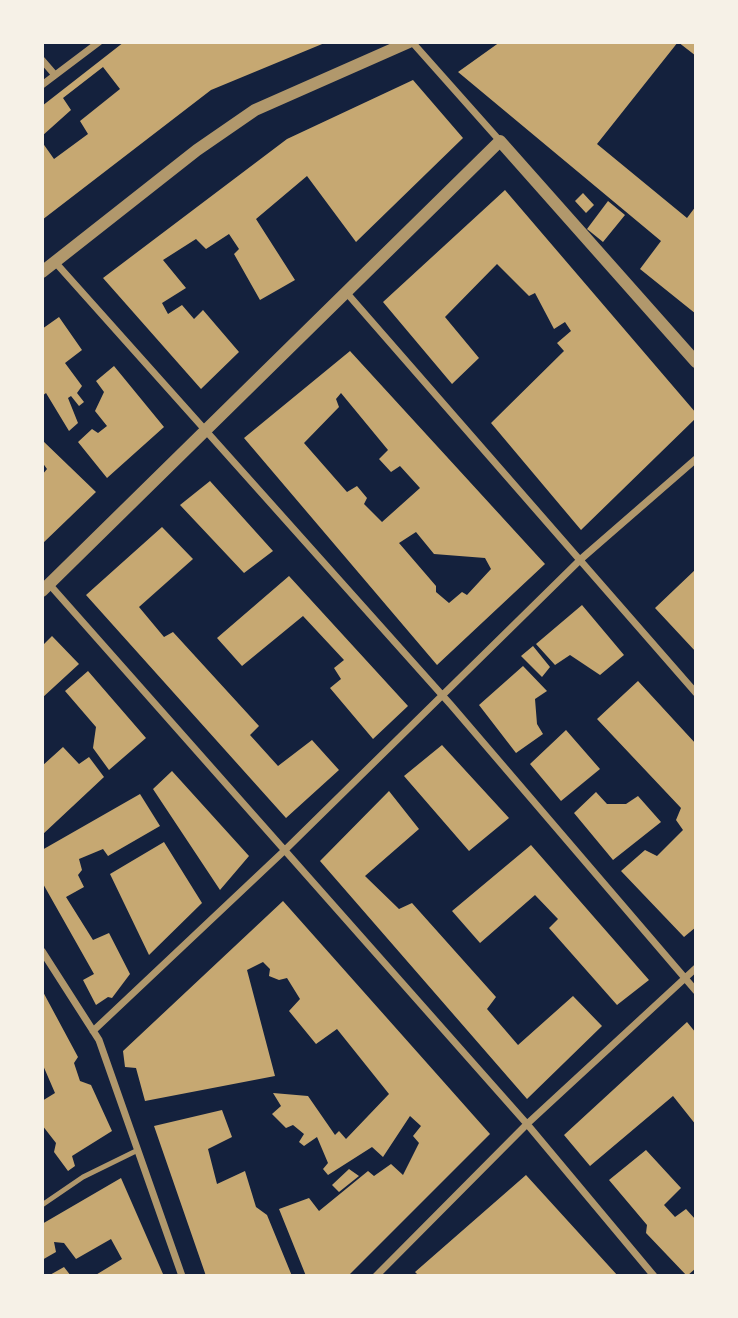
<!DOCTYPE html>
<style>
body{margin:0}
#map{position:relative;width:738px;height:1318px;overflow:hidden;background:#14213d;font-family:"Work Sans",sans-serif}
canvas{display:block}
.frame{position:absolute;inset:0;border:44px solid #f6f1e7;pointer-events:none}
</style>
<div id="map">
<canvas width="738" height="1318"></canvas>
<div class="frame"></div>
</div>
<script>
const g = document.querySelector('canvas').getContext('2d');
g.lineJoin = 'round';
function fill(path, color) { g.fillStyle = color; g.fill(path, 'evenodd'); }
const poly = rows => new Path2D(rows.map(r => 'M' + r).join(''));
function stroke(path, color, width, dash) { g.strokeStyle = color; g.lineWidth = width; g.lineCap = dash ? 'butt' : 'round'; g.setLineDash(dash || []); g.stroke(path); }
const building = poly([
 [124,42,327,42,211,90,42,220,42,142,54,159,88,134,80,121,120,89,103,67,63,98,71,110,42,136,42,106],
 [500,42,696,42,696,56,678,42,597,144,687,218,696,206,696,314,640,269,661,241,458,72],
 [413,80,463,138,356,242,307,176,256,219,295,280,260,300,234,254,239,249,229,234,206,249,196,239,163,260,186,288,162,303,168,314,182,305,194,319,203,310,239,352,201,389,103,278,287,139],
 [505,190,696,413,696,418,581,530,491,423,564,351,557,343,571,331,565,322,554,329,535,293,529,296,497,264,445,317,479,358,452,384,383,302],
 [583,193,594,205,586,213,575,201],
 [608,201,625,215,603,242,587,229],
 [59,317,82,350,65,363,82,386,77,393,84,402,79,406,71,396,68,398,78,423,69,431,46,393,42,396,42,329],
 [350,351,545,564,437,665,244,438],
 [341,393,388,450,379,459,391,472,400,466,420,488,382,522,364,504,367,498,357,486,347,492,304,443,339,407,336,399],
 [416,532,434,554,485,558,491,569,467,595,462,592,449,603,436,592,436,586,399,543],
 [114,366,164,427,107,478,78,442,92,429,98,433,107,426,95,411,104,392,96,381],
 [42,440,96,492,42,544,42,475,47,469,42,462],
 [210,481,273,551,244,573,180,505],
 [162,527,193,559,139,607,164,637,173,632,259,726,250,735,278,766,312,740,339,770,286,818,86,595],
 [696,569,696,652,655,608],
 [289,576,408,706,373,739,330,688,341,679,334,668,344,660,303,616,242,666,217,638],
 [582,605,624,655,600,675,570,655,555,665,536,644],
 [52,636,79,664,42,698,42,646],
 [533,646,550,667,542,677,521,656],
 [523,666,547,691,535,699,537,724,543,734,516,753,479,705],
 [88,671,146,738,109,770,93,748,96,727,65,691],
 [638,681,696,744,696,927,684,937,621,871,645,850,657,856,683,830,676,820,681,808,597,719],
 [566,730,600,769,561,801,530,764],
 [442,745,509,818,469,851,404,776],
 [63,747,79,764,89,757,104,777,42,835,42,766],
 [172,771,249,856,220,890,153,789],
 [389,791,419,829,365,876,399,909,412,903,496,997,487,1009,518,1045,573,996,602,1026,527,1099,320,861],
 [596,792,607,804,626,804,638,796,661,822,613,860,574,813],
 [140,794,160,826,108,856,103,849,79,859,82,870,78,875,84,887,66,897,93,940,109,933,130,974,112,998,108,997,96,1005,83,980,94,974,42,882,42,850],
 [164,842,202,903,149,955,110,874],
 [531,845,649,980,617,1005,549,928,558,919,535,895,480,943,452,911],
 [283,901,490,1134,348,1276,306,1276,279,1209,309,1198,319,1211,368,1171,374,1176,391,1164,403,1175,419,1143,413,1136,421,1126,410,1116,383,1157,372,1147,328,1175,323,1169,328,1163,317,1137,304,1146,299,1142,304,1134,293,1125,286,1128,272,1114,281,1106,273,1093,308,1096,335,1135,339,1131,346,1139,389,1094,337,1029,316,1044,289,1011,300,999,287,978,279,980,269,976,270,969,263,962,247,970,275,1076,145,1101,136,1068,125,1067,123,1051],
 [42,990,78,1057,74,1063,80,1081,91,1085,112,1131,72,1156,75,1166,68,1171,54,1152,56,1143,42,1125,42,1101,55,1093,42,1063],
 [687,1022,696,1033,696,1125,673,1096,590,1166,564,1135],
 [222,1110,232,1137,208,1149,217,1184,245,1171,256,1207,267,1215,292,1276,206,1276,154,1126],
 [646,1150,681,1188,664,1205,675,1217,686,1209,696,1220,696,1268,687,1276,646,1233,647,1225,609,1180],
 [349,1169,359,1176,339,1192,332,1185],
 [526,1175,618,1276,419,1276,415,1272],
 [121,1178,163,1274,94,1276,122,1259,111,1239,76,1259,64,1243,54,1242,56,1252,42,1260,42,1224],
 [64,1267,71,1276,48,1276]
]);
const service = poly([
 [42,1205,83,1177,138,1150]
]);
const minor = poly([
 [412,42,500,141],
 [42,60,55,75],
 [42,85,99,42],
 [55,262,451,705,696,991],
 [345,291,696,693],
 [49,584,527,1124,654,1276],
 [42,951,99,1040,182,1276],
 [93,1031,285,850,581,559,696,459],
 [376,1276,527,1124,696,968]
]);
const tertiary = poly([
 [42,272,197,150,255,110,409,42],
 [42,591,500,141,696,362]
]);
fill(building, '#c6a872');
stroke(service, '#b1986c', 5);
stroke(minor, '#b1986c', 7);
stroke(tertiary, '#b1986c', 12);
</script>
